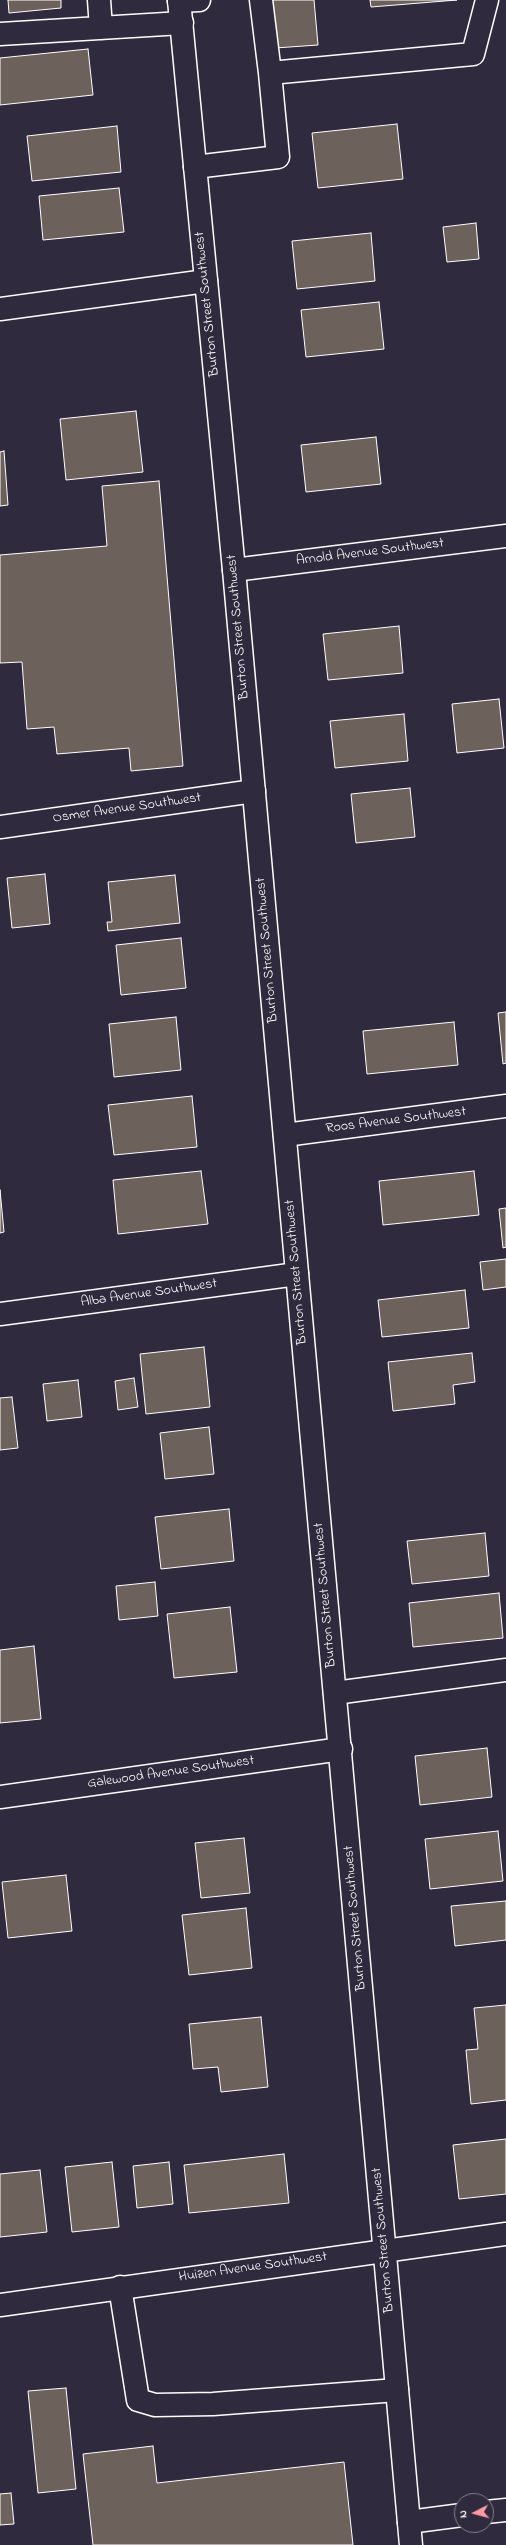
<!DOCTYPE html>
<style>
body{margin:0}
#map{position:relative;width:506px;height:2545px;overflow:hidden;background:#2f2a3d;font-family:"Indie Flower",sans-serif}
canvas{display:block}
.north{position:absolute;left:454px;top:2493px;width:40px;height:40px;box-sizing:border-box;background:#2f2a3d;border:1px solid #827f8b;border-radius:50%;rotate:264deg;font-size:11px;font-weight:700;line-height:16px;text-align:center;color:#fff}
.north::after{content:'';display:block;margin:auto;width:14px;height:18px;background:#ff9aa2;clip-path:polygon(50% 0,100% 100%,50% 72%,0 100%)}
</style>
<div id="map">
<canvas width="506" height="2545"></canvas>
<div class="north">N</div>
</div>
<script>
const g = document.querySelector('canvas').getContext('2d');
g.lineJoin = 'round';
function fill(path, color) { g.fillStyle = color; g.fill(path, 'evenodd'); }
const poly = rows => new Path2D(rows.map(r => 'M' + r).join(''));
function stroke(path, color, width, dash) { g.strokeStyle = color; g.lineWidth = width; g.lineCap = dash ? 'butt' : 'round'; g.setLineDash(dash || []); g.stroke(path); }
function drawText(font, color, halo, rows, align = 'center') {
  g.font = font + ' "Indie Flower",sans-serif'; g.lineWidth = 3; g.setLineDash([]); g.textBaseline = 'middle'; g.strokeStyle = halo; g.fillStyle = color; for (const [text, x, y, turn = 0] of rows) {
    g.save(); g.translate(x, y); g.rotate((+turn || 0) * Math.PI / 180); g.textAlign = isNaN(turn) ? turn : align; if (halo) g.strokeText(text, 0, 0); g.fillText(text, 0, 0); g.restore();
  }
}
const building = poly([
 [8,0,61,0,61,8,9,13,8,0],
 [271,0,314,0,318,45,275,48,271,0],
 [370,0,457,0,371,7,370,0],
 [88,49,93,95,0,105,0,58,88,49],
 [397,124,403,179,318,188,312,133,397,124],
 [117,126,121,172,32,181,27,136,117,126],
 [119,188,124,232,43,240,39,196,119,188],
 [476,223,479,259,447,262,443,227,476,223],
 [371,233,375,281,297,289,292,241,371,233],
 [379,302,384,349,306,357,301,310,379,302],
 [136,411,143,472,66,480,60,419,136,411],
 [376,437,381,484,306,492,301,445,376,437],
 [4,451,8,505,0,506,0,452,4,451],
 [159,481,183,766,131,771,129,748,57,754,54,727,27,729,22,662,0,663,0,555,107,546,102,486,159,481],
 [399,626,403,673,328,680,323,634,399,626],
 [499,699,504,748,457,753,452,704,499,699],
 [404,714,408,761,335,768,330,721,404,714],
 [410,788,415,837,356,843,351,794,410,788],
 [45,874,50,924,12,928,7,878,45,874],
 [175,875,180,923,108,931,107,922,112,922,108,882,175,875],
 [181,938,186,988,121,995,116,945,181,938],
 [506,1012,506,1063,503,1064,498,1013,506,1012],
 [176,1017,181,1070,114,1077,109,1024,176,1017],
 [454,1022,458,1065,367,1074,363,1031,454,1022],
 [192,1096,197,1147,114,1155,108,1105,192,1096],
 [201,1171,208,1224,118,1234,113,1180,201,1171],
 [474,1171,479,1215,383,1225,379,1181,474,1171],
 [0,1190,4,1232,0,1233,0,1190],
 [506,1208,506,1247,503,1248,499,1209,506,1208],
 [506,1259,506,1287,483,1290,480,1262,506,1259],
 [465,1290,469,1328,382,1337,378,1300,465,1290],
 [204,1347,210,1407,146,1414,140,1354,204,1347],
 [472,1353,475,1382,453,1385,455,1404,393,1411,388,1362,472,1353],
 [134,1378,138,1407,118,1410,115,1381,134,1378],
 [78,1380,82,1417,47,1421,43,1384,78,1380],
 [12,1397,18,1448,0,1450,0,1398,12,1397],
 [209,1427,214,1474,165,1479,160,1433,209,1427],
 [229,1509,234,1561,161,1569,155,1517,229,1509],
 [485,1533,489,1576,412,1584,407,1541,485,1533],
 [155,1582,158,1616,119,1620,116,1586,155,1582],
 [499,1593,503,1638,413,1647,409,1603,499,1593],
 [230,1607,237,1672,174,1678,167,1614,230,1607],
 [34,1646,41,1719,0,1723,0,1650,34,1646],
 [487,1748,492,1797,420,1805,415,1756,487,1748],
 [498,1831,503,1881,430,1889,425,1839,498,1831],
 [244,1838,250,1893,201,1898,195,1843,244,1838],
 [66,1875,72,1931,8,1938,2,1882,66,1875],
 [506,1901,506,1940,455,1946,451,1906,506,1901],
 [246,1908,252,1968,189,1975,182,1915,246,1908],
 [506,2005,506,2100,471,2104,466,2050,478,2049,474,2008,506,2005],
 [261,2017,268,2087,221,2092,218,2067,193,2069,189,2024,261,2017],
 [506,2139,506,2194,459,2199,453,2145,506,2139],
 [284,2154,289,2203,189,2213,184,2165,284,2154],
 [112,2162,119,2227,72,2232,65,2167,112,2162],
 [169,2162,173,2204,137,2208,133,2166,169,2162],
 [40,2170,47,2232,0,2237,0,2174,40,2170],
 [66,2388,76,2489,38,2493,28,2391,66,2388],
 [153,2446,157,2483,344,2462,353,2545,93,2545,83,2454,153,2446],
 [11,2493,14,2524,0,2525,0,2494,11,2493]
]);
const lane = poly([
 [99,0,101,28],
 [261,0,270,73],
 [179,1,199,0],
 [0,34,182,23],
 [195,167,278,157,270,73,473,54,487,0],
 [120,2287,138,2400,155,2405,213,2404,397,2390]
]);
const street = poly([
 [0,309,206,281],
 [234,570,506,536],
 [0,827,254,791],
 [285,1135,506,1106],
 [0,1314,297,1274],
 [335,1693,506,1670],
 [0,1797,341,1749],
 [0,2305,506,2234],
 [486,2512,506,2510],
 [409,2522,462,2515]
]);
const secondary = poly([
 [179,0,234,570,411,2545]
]);
const streetNames = [
 ["Burton Street Southwest",208,304,-96],
 ["Arnold Avenue Southwest",370,553,-7],
 ["Burton Street Southwest",239,627,-95],
 ["Osmer Avenue Southwest",127,809,-8],
 ["Burton Street Southwest",268,950,-95],
 ["Roos Avenue Southwest",396,1121,-7],
 ["Burton Street Southwest",297,1272,-95],
 ["Alba Avenue Southwest",149,1294,-8],
 ["Burton Street Southwest",326,1595,-95],
 ["Galewood Avenue Southwest",171,1773,-8],
 ["Burton Street Southwest",356,1918,-95],
 ["Burton Street Southwest",384,2240,-95],
 ["Huizen Avenue Southwest",253,2268,-8]
];
fill(building, '#6d615c');
stroke(building, '#fff', 1);
stroke(lane, '#fff', 25);
stroke(street, '#fff', 25);
stroke(secondary, '#fff', 25);
stroke(lane, '#2f2a3d', 22);
stroke(street, '#2f2a3d', 22);
stroke(secondary, '#2f2a3d', 22);
drawText('14px', '#fff', '#2f2a3d', streetNames);
</script>
